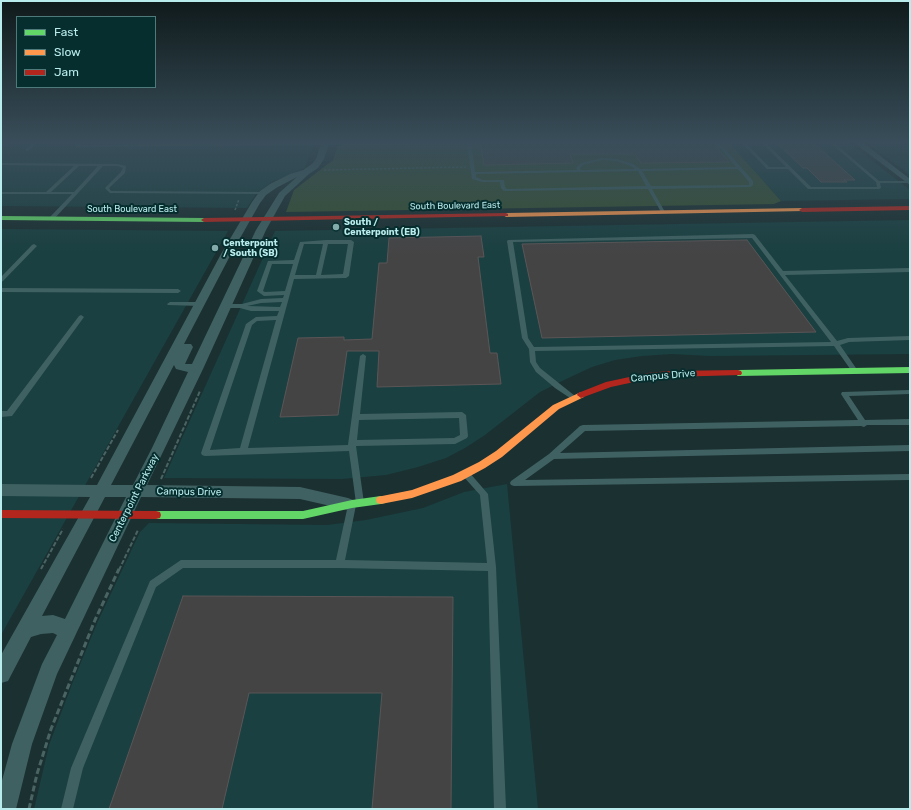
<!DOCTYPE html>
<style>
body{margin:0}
#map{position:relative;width:911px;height:810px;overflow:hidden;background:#1b3031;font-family:Rubik,sans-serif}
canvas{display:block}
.frame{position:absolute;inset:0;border:2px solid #b9eced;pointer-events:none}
.legend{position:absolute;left:16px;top:16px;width:140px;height:72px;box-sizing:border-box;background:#072e2f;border:1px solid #4e7a7b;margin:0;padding:5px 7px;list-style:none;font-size:12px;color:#b9eced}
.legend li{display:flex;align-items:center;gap:8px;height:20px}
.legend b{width:20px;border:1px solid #4e7a7b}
</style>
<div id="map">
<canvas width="911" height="810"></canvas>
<div class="frame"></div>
<ul class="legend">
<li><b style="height:5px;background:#63d668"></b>Fast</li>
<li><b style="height:5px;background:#ff974d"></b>Slow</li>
<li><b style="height:5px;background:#b3261e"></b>Jam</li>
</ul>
</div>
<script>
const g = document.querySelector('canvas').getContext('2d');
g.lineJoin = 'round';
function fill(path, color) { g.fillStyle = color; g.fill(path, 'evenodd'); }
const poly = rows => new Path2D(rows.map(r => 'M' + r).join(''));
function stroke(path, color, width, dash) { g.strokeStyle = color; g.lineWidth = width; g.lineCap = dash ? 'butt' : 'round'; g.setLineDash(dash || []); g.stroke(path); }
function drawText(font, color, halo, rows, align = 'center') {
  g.font = font + ' Rubik,sans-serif'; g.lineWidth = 4; g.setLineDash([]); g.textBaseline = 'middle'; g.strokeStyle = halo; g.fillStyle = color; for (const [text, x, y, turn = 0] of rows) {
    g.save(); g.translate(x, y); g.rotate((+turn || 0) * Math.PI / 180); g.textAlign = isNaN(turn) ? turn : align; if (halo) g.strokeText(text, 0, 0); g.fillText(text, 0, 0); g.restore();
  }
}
const built = poly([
 [1,141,315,141,305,168,272,182,256,194,247,208,243,208,1,206],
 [728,141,847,141,910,190,910,199,781,201],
 [864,141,910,141,910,175],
 [910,220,910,354,710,356,672,354,642,356,615,360,592,367,562,381,540,392,485,435,465,448,446,458,418,467,386,475,342,479,164,478,275,231],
 [1,229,228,231,1,635],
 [507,484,538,809,34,809,49,745,74,679,98,621,140,532,149,523,327,525,366,520,423,508,464,492]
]);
const green = poly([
 [339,141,728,141,781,201,774,204,286,212,294,190,333,160]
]);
const building = poly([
 [480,141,711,141,729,162,641,163,635,154,570,154,573,163,484,165,480,141],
 [775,141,808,141,814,146,817,146,855,180,844,180,847,182,821,182,807,168,803,168,775,141],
 [481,236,484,257,478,257,490,353,497,353,501,384,377,387,379,351,347,351,338,415,280,417,298,338,344,337,344,340,372,339,379,263,387,263,389,238,481,236],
 [747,240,816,332,542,338,522,244,747,240],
 [183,596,453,597,451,809,372,809,382,693,249,693,222,809,109,809,183,596]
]);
const pathFar2 = poly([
 [324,170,466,167],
 [235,210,239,199]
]);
const pathFar1 = poly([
 [91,478,118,430],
 [161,479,200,391],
 [41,569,63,529],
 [119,570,138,530]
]);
const path = poly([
 [29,809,37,774,51,729,95,620,119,569]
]);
const lane = poly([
 [7,141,11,141,1,148,1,145,7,141],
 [35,141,39,141,28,151,26,151,26,149,35,141],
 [80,141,84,141,80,145,471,141,475,172,577,170,576,168,581,163,602,158,617,159,633,164,640,169,736,167,714,141,718,141,753,181,753,185,750,187,652,189,665,212,663,213,661,212,648,189,504,191,501,188,500,182,482,182,472,179,467,144,76,147,76,145,80,141],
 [602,160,616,161,631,166,635,169,581,170,580,168,583,165,602,160],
 [738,169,749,182,749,185,651,186,642,171,738,169],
 [638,171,646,186,507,189,505,187,504,180,483,180,476,177,476,174,638,171],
 [740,141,744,141,769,167,786,167,760,141,764,141,811,187,877,187,876,182,828,141,832,141,879,181,910,181,910,183,880,183,881,188,879,189,808,189,788,169,767,169,740,141],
 [1,163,118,164,126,166,125,173,109,188,111,191,263,192,265,193,263,194,110,193,105,188,121,172,123,168,118,166,103,166,54,219,52,219,50,218,50,217,72,194,1,194,1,192,46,192,74,166,1,165,1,163],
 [79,166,98,166,74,192,51,192,79,166],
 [753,234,755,235,783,271,910,268,910,272,785,275,837,341,848,338,910,336,910,340,849,342,840,345,858,371,855,373,853,373,834,346,535,351,536,362,540,368,575,396,576,398,573,400,555,388,536,372,530,362,529,349,522,338,507,241,508,240,753,234],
 [752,238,831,342,534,347,528,338,513,242,752,238],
 [326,240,351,240,354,242,349,276,346,278,294,279,248,448,348,445,360,356,363,354,366,356,360,414,462,412,466,415,468,436,467,438,455,444,356,446,364,503,363,505,360,506,357,505,356,503,349,451,205,456,202,455,201,453,246,324,256,317,277,316,279,311,251,311,240,308,226,308,223,306,226,304,242,304,261,299,283,298,284,295,264,296,257,291,268,261,294,260,300,242,326,240],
 [304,244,323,244,316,275,295,275,304,244],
 [328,244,348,244,343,274,321,275,328,244],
 [272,264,293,264,285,291,265,292,263,291,272,264],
 [282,302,280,307,247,306,261,303,282,302],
 [276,320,240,448,210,450,252,325,257,321,276,320],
 [459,418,460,435,454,438,357,440,359,420,459,418],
 [34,244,37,246,36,247,3,281,1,282,1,277,32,245,34,244],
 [1,288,178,289,181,291,178,293,1,292,1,288],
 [170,302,200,302,203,304,200,306,168,305,167,304,170,302],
 [81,315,84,317,12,416,1,417,1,411,7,411,79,316,81,315],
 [910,390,910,394,849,396,865,420,910,419,910,425,867,425,864,427,861,426,585,431,560,453,910,445,910,451,554,459,525,480,910,474,910,480,514,486,511,485,510,483,511,481,549,454,580,426,583,425,858,420,841,394,842,392,910,390],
 [466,471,469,472,488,494,496,567,506,809,494,809,488,571,340,568,183,568,156,587,83,768,73,809,61,809,71,768,150,581,181,560,336,560,348,505,349,503,352,502,355,503,356,505,345,560,487,563,480,495,463,476,462,474,463,472,466,471]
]);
const street = poly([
 [322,141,330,141,324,159,318,168,309,174,285,196,266,230,203,369,147,485,300,487,348,498,353,500,356,504,353,508,348,510,300,499,141,497,57,674,32,744,16,809,1,809,1,784,12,744,42,664,57,635,53,633,41,634,31,637,8,681,1,683,1,655,90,497,1,496,1,484,97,485,221,254,252,202,260,191,270,184,290,174,303,170,312,164,316,159,322,141],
 [297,177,279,193,256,230,192,364,185,364,193,347,191,344,184,344,231,254,260,203,266,195,276,188,297,177],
 [174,365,176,369,188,372,152,448,133,485,111,485,174,365],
 [105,497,126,497,65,619,53,615,42,616,105,497],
 [852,141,861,141,910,179,910,185,852,141]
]);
const fast = poly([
 [1,216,204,218,207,220,204,222,1,220,1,216],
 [910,367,910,373,738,376,734,373,738,370,910,367],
 [381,496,385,497,386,500,385,503,381,504,352,508,303,519,156,519,152,518,151,515,152,512,156,511,303,511,352,500,381,496]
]);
const slow = poly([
 [802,208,804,209,804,211,506,217,503,215,506,213,802,208],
 [581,392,584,393,585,395,584,397,559,409,502,457,485,468,461,481,412,498,381,504,377,503,376,500,377,497,412,490,453,475,479,462,496,451,553,405,581,392]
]);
const jam = poly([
 [910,206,910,210,802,212,799,210,802,208,910,206],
 [506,213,508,214,508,216,204,222,201,220,204,218,506,213],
 [738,370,741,371,742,373,741,375,669,377,648,379,611,387,581,398,577,395,578,393,606,382,648,373,669,371,738,370],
 [1,510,156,511,160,512,161,515,160,518,156,519,1,518,1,510]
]);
const markers = [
 [336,227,4,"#82aaab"],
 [215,248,4,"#82aaab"]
];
const farStreetnames = [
 ["South Boulevard East",455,206,-1],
 ["South Boulevard East",132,209]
];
const farPoinames = [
 ["South /",344,222],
 ["Centerpoint (EB)",344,232],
 ["Centerpoint",223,243],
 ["/ South (SB)",223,253]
];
const streetNames = [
 ["Campus Drive",663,376,-5],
 ["Campus Drive",189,492,1],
 ["Centerpoint Parkway",134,498,-63]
];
fill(built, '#1a4041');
fill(green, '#365131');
fill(building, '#454445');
stroke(building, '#5b5556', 1);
stroke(pathFar2, '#4a6464', 1.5, [2.5, 1.5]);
stroke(pathFar1, '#4a6464', 2, [4.5, 2]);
stroke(path, '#4a6464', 3, [6, 3]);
fill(lane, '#406162');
fill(street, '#406162');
fill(fast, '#63d668');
fill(slow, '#ff974d');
fill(jam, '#b3261e');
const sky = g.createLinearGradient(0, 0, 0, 254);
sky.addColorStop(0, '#0f1a1b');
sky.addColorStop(0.56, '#394e5a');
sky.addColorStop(1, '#394e5a00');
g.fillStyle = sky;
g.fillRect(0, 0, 911, 254);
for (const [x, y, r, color] of markers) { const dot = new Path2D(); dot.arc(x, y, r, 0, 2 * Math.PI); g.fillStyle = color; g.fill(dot); stroke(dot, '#072e2f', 1.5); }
drawText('9px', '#b9eced', '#072e2f', farStreetnames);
drawText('bold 9px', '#b9eced', '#072e2f', farPoinames, 'left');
drawText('10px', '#b9eced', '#072e2f', streetNames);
</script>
